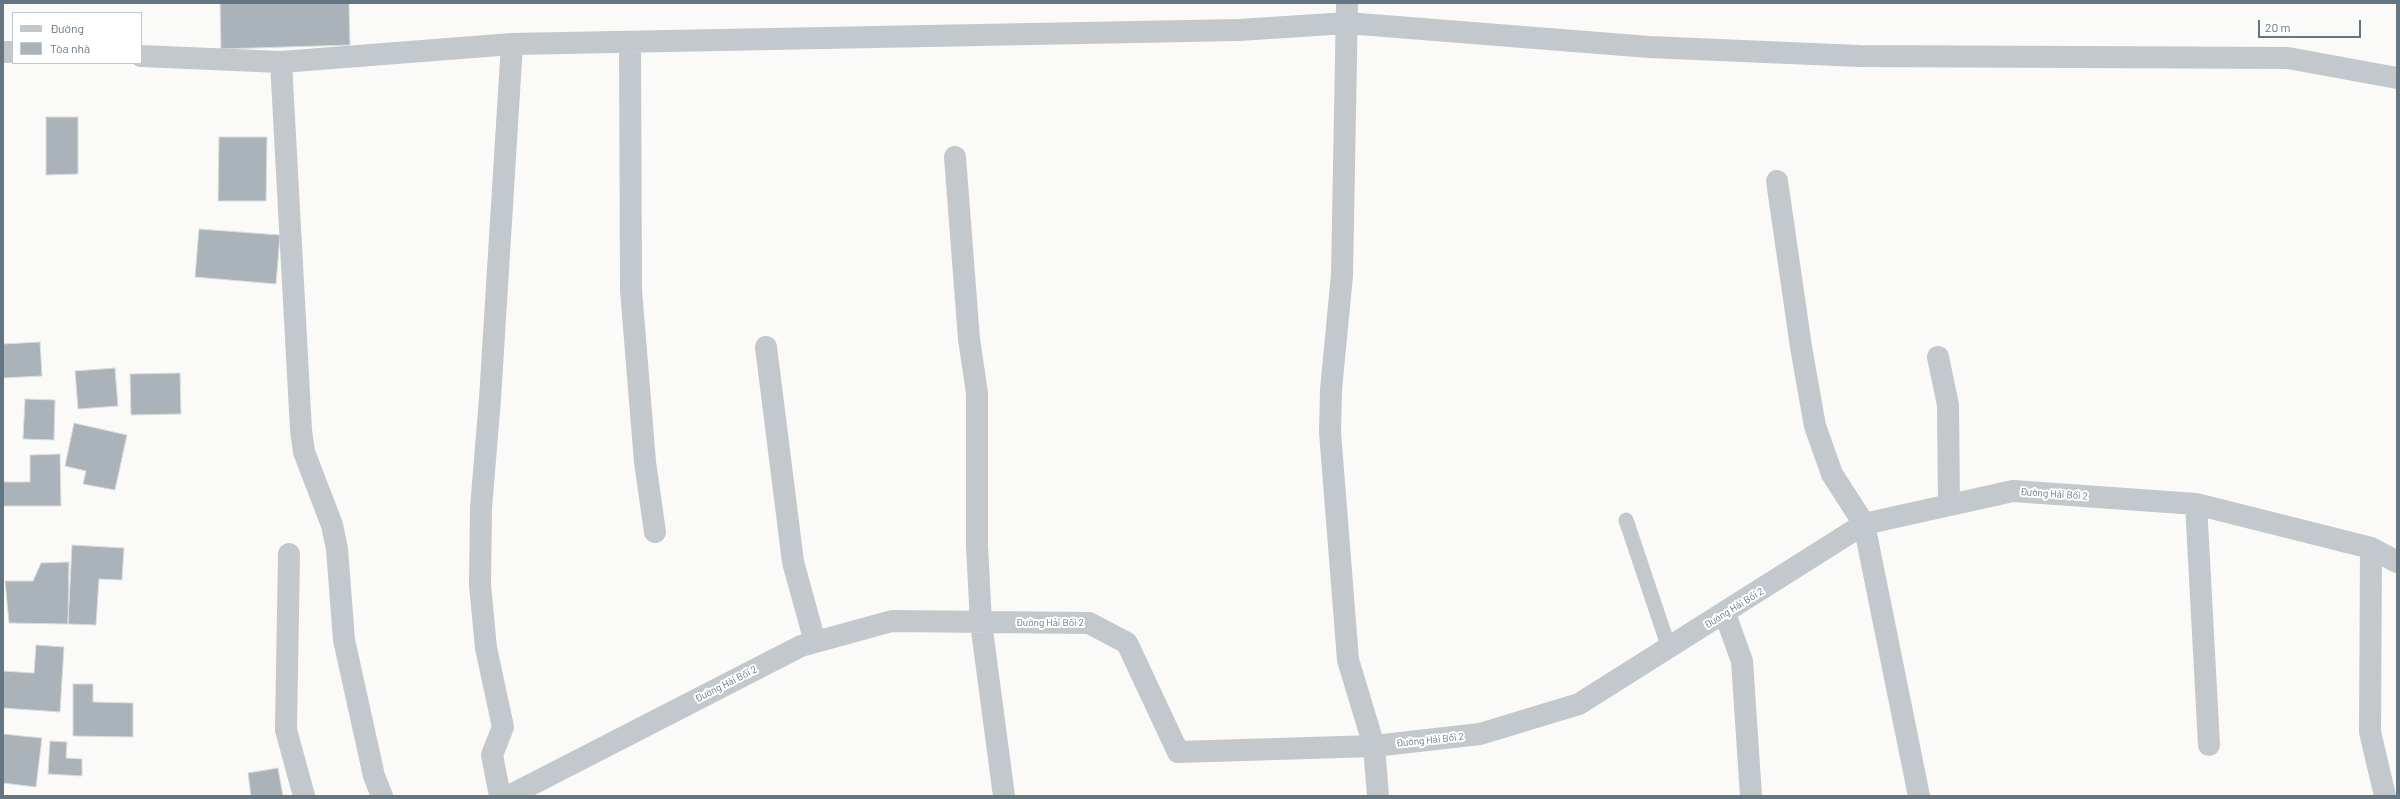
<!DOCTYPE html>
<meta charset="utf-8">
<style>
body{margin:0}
#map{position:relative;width:2400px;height:799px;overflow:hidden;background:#fafaf8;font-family:Barlow,sans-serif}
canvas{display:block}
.frame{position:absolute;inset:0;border:4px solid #657683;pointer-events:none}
.legend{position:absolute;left:12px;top:12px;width:130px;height:52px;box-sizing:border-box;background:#fff;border:1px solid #c1c8cd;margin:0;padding:5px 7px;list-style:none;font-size:12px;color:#657683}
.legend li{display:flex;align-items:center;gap:8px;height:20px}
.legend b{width:20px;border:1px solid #c1c8cd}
.scale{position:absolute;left:2258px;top:20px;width:103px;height:18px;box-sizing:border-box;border:2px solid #657683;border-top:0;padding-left:5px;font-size:12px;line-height:14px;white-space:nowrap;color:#657683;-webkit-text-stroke:3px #fff;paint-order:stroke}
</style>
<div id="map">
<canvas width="2400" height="799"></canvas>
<div class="frame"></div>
<ul class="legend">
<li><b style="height:5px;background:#c3c8cc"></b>Đường</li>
<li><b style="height:11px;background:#aab3b9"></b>Tòa nhà</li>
</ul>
<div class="scale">20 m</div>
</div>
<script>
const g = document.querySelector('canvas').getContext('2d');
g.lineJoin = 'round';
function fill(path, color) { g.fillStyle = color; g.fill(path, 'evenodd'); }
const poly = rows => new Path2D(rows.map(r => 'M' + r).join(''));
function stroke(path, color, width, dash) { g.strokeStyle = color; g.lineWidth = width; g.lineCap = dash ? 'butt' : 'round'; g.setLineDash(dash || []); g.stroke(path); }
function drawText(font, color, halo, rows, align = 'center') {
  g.font = font + ' Barlow,sans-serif'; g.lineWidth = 4; g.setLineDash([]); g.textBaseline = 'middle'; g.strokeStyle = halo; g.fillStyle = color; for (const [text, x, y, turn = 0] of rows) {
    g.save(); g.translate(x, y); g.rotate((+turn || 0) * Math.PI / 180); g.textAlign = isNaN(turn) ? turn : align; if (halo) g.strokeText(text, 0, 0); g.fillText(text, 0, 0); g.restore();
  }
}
const building = poly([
 [220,3,349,3,350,45,221,49,220,3],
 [46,117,78,117,78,174,46,175,46,117],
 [219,137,267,137,266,201,218,201,219,137],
 [199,229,280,235,276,284,195,277,199,229],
 [40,342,42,376,3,378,3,344,40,342],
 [115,368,118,406,78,409,75,371,115,368],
 [180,373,181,414,131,415,130,374,180,373],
 [25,399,55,400,54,440,23,439,25,399],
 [74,423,127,435,115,490,83,484,86,471,65,466,74,423],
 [60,454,61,506,3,506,3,482,30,482,30,455,60,454],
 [72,545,124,548,122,580,99,579,96,625,68,624,72,545],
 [69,562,68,624,9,623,5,581,33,581,41,563,69,562],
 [36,645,64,647,60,712,3,708,3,671,34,673,36,645],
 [73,684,93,684,93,702,133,703,133,737,73,736,73,684],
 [3,734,42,738,36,787,3,783,3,734],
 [50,741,67,742,66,758,82,759,82,776,48,774,50,741],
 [278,768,283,796,251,796,248,773,278,768]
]);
const lane = poly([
 [1626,520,1669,648]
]);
const street = poly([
 [1347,3,1342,275,1331,390,1330,432,1348,660,1374,746,1378,796],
 [630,42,631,290,645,462,655,532],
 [3,52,13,52],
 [141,56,281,62,512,44,1239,30,1347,23,1649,47,1859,56,2288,58,2397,78],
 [281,62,301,430,304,452,332,525,337,549,344,640,374,776,382,796],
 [955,157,969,339,977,393,977,546,981,623,1004,796],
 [1777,181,1801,347,1815,426,1832,474,1864,524,1919,796],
 [766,347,793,562,815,642],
 [1938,357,1948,405,1949,505],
 [2196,504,2209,745],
 [2371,548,2370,732,2385,796],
 [289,554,286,730,304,796],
 [1725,614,1742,661,1751,796],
 [500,796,492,755,503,727,486,648,480,585,481,508,490,399,512,44],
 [509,796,801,646,892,621,1089,623,1127,643,1178,752,1374,746,1480,734,1579,704,1864,524,2013,491,2196,504,2371,548,2397,562]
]);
const streetNames = [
 ["Đường Hải Bối 2",2054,494,4],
 ["Đường Hải Bối 2",1734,608,-32],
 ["Đường Hải Bối 2",1050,623],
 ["Đường Hải Bối 2",726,684,-27],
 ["Đường Hải Bối 2",1430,740,-6]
];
fill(building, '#aab3b9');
stroke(building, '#dcdcda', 1);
stroke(lane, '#c3c8cc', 15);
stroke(street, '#c3c8cc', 22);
drawText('10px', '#657683', '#fff', streetNames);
</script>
